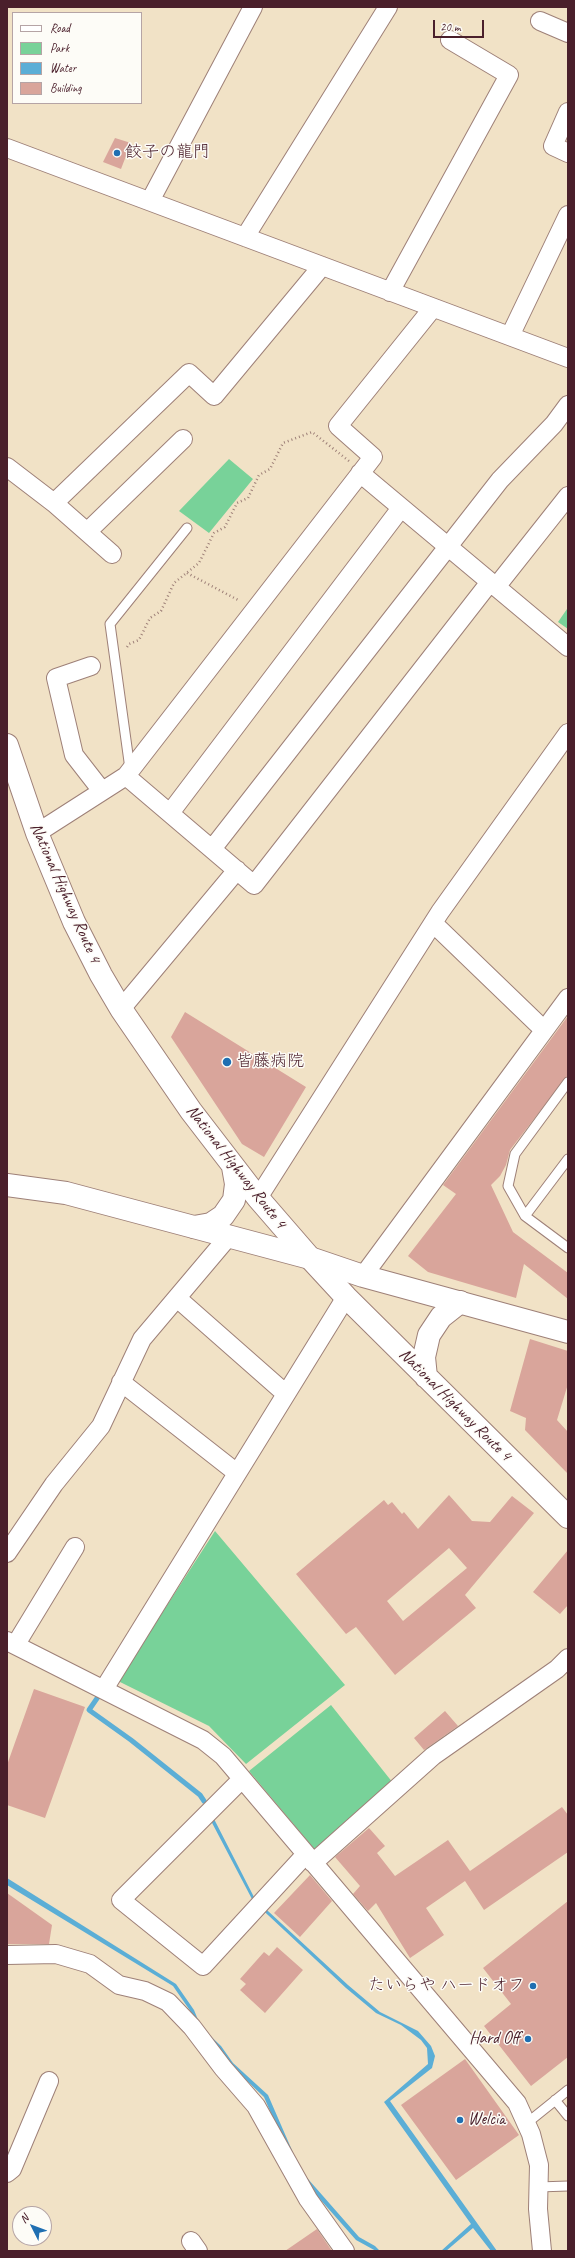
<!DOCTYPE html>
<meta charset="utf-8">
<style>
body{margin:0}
#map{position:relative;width:575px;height:2258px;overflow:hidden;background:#f1e2c6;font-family:Caveat,sans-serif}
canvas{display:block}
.frame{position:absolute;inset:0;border:8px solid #4a1f2b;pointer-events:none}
.legend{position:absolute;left:12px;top:12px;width:130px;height:92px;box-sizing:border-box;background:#fdfcf7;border:1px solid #b5a4a5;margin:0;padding:5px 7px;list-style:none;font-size:12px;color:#4a1f2b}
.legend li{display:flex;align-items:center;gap:8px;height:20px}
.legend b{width:20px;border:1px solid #b5a4a5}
.north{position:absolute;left:12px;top:2206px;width:40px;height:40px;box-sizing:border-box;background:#fdfcf7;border:1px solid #b5a4a5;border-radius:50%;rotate:312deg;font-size:11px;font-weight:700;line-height:16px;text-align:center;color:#4a1f2b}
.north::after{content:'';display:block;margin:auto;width:14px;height:18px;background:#1f6fb2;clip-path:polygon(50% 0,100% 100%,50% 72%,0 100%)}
.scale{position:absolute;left:433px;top:20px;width:51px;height:18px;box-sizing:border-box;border:2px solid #4a1f2b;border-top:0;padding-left:5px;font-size:12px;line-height:14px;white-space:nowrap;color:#4a1f2b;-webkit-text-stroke:3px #fdfcf7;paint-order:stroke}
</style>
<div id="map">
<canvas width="575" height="2258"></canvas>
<div class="frame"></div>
<ul class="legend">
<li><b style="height:5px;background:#fff"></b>Road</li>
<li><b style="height:11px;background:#78d299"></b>Park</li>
<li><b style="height:11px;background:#5baed6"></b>Water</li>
<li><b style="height:11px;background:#d9a59b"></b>Building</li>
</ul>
<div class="north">N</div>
<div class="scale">20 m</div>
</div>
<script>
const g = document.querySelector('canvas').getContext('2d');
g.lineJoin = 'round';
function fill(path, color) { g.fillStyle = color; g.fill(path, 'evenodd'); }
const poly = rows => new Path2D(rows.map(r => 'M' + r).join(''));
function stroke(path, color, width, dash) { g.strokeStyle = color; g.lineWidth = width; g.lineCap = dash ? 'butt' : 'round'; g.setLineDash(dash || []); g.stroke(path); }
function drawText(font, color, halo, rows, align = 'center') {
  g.font = font + ' Caveat,"Klee One",sans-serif'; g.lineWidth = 3; g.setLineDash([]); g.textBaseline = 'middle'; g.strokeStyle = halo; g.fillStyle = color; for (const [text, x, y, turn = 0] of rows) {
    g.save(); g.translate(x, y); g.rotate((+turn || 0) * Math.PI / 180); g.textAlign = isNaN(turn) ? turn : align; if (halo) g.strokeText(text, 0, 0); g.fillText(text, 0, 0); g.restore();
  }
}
const green = poly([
 [229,459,253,479,209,533,179,511],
 [567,609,568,610,568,629,558,622],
 [215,1531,345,1685,246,1764,209,1726,118,1681],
 [331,1705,393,1783,316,1851,249,1771]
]);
const water = poly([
 [213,1817,255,1899,348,1985,380,2012,418,2031,431,2046,435,2056,432,2068,390,2101,497,2251,491,2251,473,2228,446,2251,441,2251,471,2224,384,2102,428,2064,427,2048,421,2040,401,2025,376,2013,346,1988,253,1901,210,1819],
 [7,1878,176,1984,194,2010,201,2027,221,2046,233,2063,268,2095,301,2171,359,2237,375,2246,380,2251,376,2251,356,2240,296,2172,264,2097,230,2065,197,2028,191,2012,173,1986,7,1885]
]);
const stream = poly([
 [97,1693,100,1694,89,1710,131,1740,200,1795,204,1801]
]);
const building = poly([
 [115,138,131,143,121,169,103,162],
 [185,1012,306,1087,264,1157,242,1144,171,1037],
 [568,1016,568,1075,510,1150,506,1165,500,1176,491,1185,513,1232,568,1273,568,1299,524,1264,516,1298,428,1272,408,1256,456,1194,443,1185],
 [530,1339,568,1351,568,1384,557,1420,568,1432,568,1474,525,1430,526,1418,510,1411],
 [449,1495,472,1521,490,1522,512,1496,534,1513,465,1595,476,1608,395,1675,356,1627,346,1634,296,1574,384,1500,388,1505,392,1502,402,1514,404,1512,418,1529],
 [449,1548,467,1568,403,1621,387,1601],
 [568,1550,568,1605,560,1614,533,1592],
 [34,1689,85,1707,45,1818,7,1805,7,1765],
 [445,1711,458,1726,424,1750,414,1738],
 [562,1807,568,1815,568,1852,484,1910,465,1881,426,1908,444,1935,410,1958,376,1903,368,1911,353,1894,360,1886,335,1857,369,1828,385,1846,377,1853,395,1876,448,1840,470,1871],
 [310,1875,332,1901,300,1937,274,1913],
 [7,1893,52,1925,49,1944,7,1944],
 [568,1901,568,2057,531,2086,484,2026,511,2004,483,1968],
 [277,1947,303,1970,265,2013,240,1990,246,1984,240,1979,264,1952,269,1956],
 [465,2059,519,2135,456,2180,401,2105],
 [317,2229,332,2251,285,2251]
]);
const path = poly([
 [187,573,240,601],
 [127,647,129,644,139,640,150,618,161,611,174,583,199,563,214,533,225,527,237,503,248,498,259,475,270,469,283,443,312,432,349,461]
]);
const service = poly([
 [130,769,110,624,187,528],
 [568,1082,515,1154,508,1186,525,1216,568,1248],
 [525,1216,568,1159],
 [555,2100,568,2116],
 [527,2123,568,2090],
 [538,2187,568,2186]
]);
const minor = poly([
 [540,21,568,33],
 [568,112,553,146,568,153],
 [7,148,568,358],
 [150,201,253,7],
 [245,237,388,7],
 [390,292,509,75,450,40],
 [510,336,568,215],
 [7,467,54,503,112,554],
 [360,473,568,647],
 [54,503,189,373,214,396,322,266],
 [87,532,183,439],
 [496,587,568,496],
 [91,666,56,678,74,755,102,791],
 [126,776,254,885,490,582],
 [170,813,401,508],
 [37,833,126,776,373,457,338,426,432,309],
 [212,849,500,480,554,424,568,405],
 [433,923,544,1030],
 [121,1009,237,870],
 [258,1198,440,912,568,733],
 [363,1276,568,998],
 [177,1298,286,1394],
 [121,1382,237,1473],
 [7,1553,54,1484,101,1426,142,1339,229,1236],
 [7,1641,203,1740,223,1756,517,2103,531,2134,539,2165,538,2209,542,2251],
 [16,1644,75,1547],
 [104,1689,346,1297],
 [242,1779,121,1900,203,1966,306,1854],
 [313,1863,433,1756,557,1669,568,1658],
 [7,1955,56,1954,90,1964,119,1985,145,1991,168,2002,192,2027,223,2068,256,2106,308,2199,345,2251],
 [7,2173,12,2169,49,2081],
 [191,2241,198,2251]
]);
const tertiary = poly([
 [7,1185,66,1193,310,1258,363,1276,568,1332]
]);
const trunk = poly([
 [7,745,37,833,74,922,101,975,121,1009,191,1111,258,1198,310,1258,346,1297,568,1517],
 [194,1227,211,1224,223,1216,234,1200,236,1184,233,1167],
 [426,1377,424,1357,429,1335,441,1317,460,1302]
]);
const markers = [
 [117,153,4,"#1f6fb2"],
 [227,1062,5,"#1f6fb2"],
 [533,1986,4,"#1f6fb2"],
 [528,2039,4,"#1f6fb2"],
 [460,2120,4,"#1f6fb2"]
];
const poiNames = [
 ["餃子の龍門",125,153],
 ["皆藤病院",236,1062],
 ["たいらや ハードオフ",525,1986,"right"],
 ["Hard Off",520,2039,"right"],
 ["Welcia",468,2120]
];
const streetNames = [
 ["National Highway Route 4",65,893,66],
 ["National Highway Route 4",236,1167,52],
 ["National Highway Route 4",455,1405,45]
];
fill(green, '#78d299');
fill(water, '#5baed6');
stroke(stream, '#5baed6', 5);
fill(building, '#d9a59b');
stroke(service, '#9e8078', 11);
stroke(minor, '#9e8078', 20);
stroke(tertiary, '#9e8078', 24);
stroke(trunk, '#9e8078', 24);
stroke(path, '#9e8078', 2.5, [1, 3]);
stroke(service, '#fff', 9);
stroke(minor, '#fff', 18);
stroke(tertiary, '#fff', 22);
stroke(trunk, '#fff', 22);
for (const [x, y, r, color] of markers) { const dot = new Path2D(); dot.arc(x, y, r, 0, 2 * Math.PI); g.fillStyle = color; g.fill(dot); stroke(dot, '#fdfcf7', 1.5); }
drawText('17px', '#4a1f2b', '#fdfcf7', poiNames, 'left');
drawText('17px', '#4a1f2b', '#fdfcf7', streetNames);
</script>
